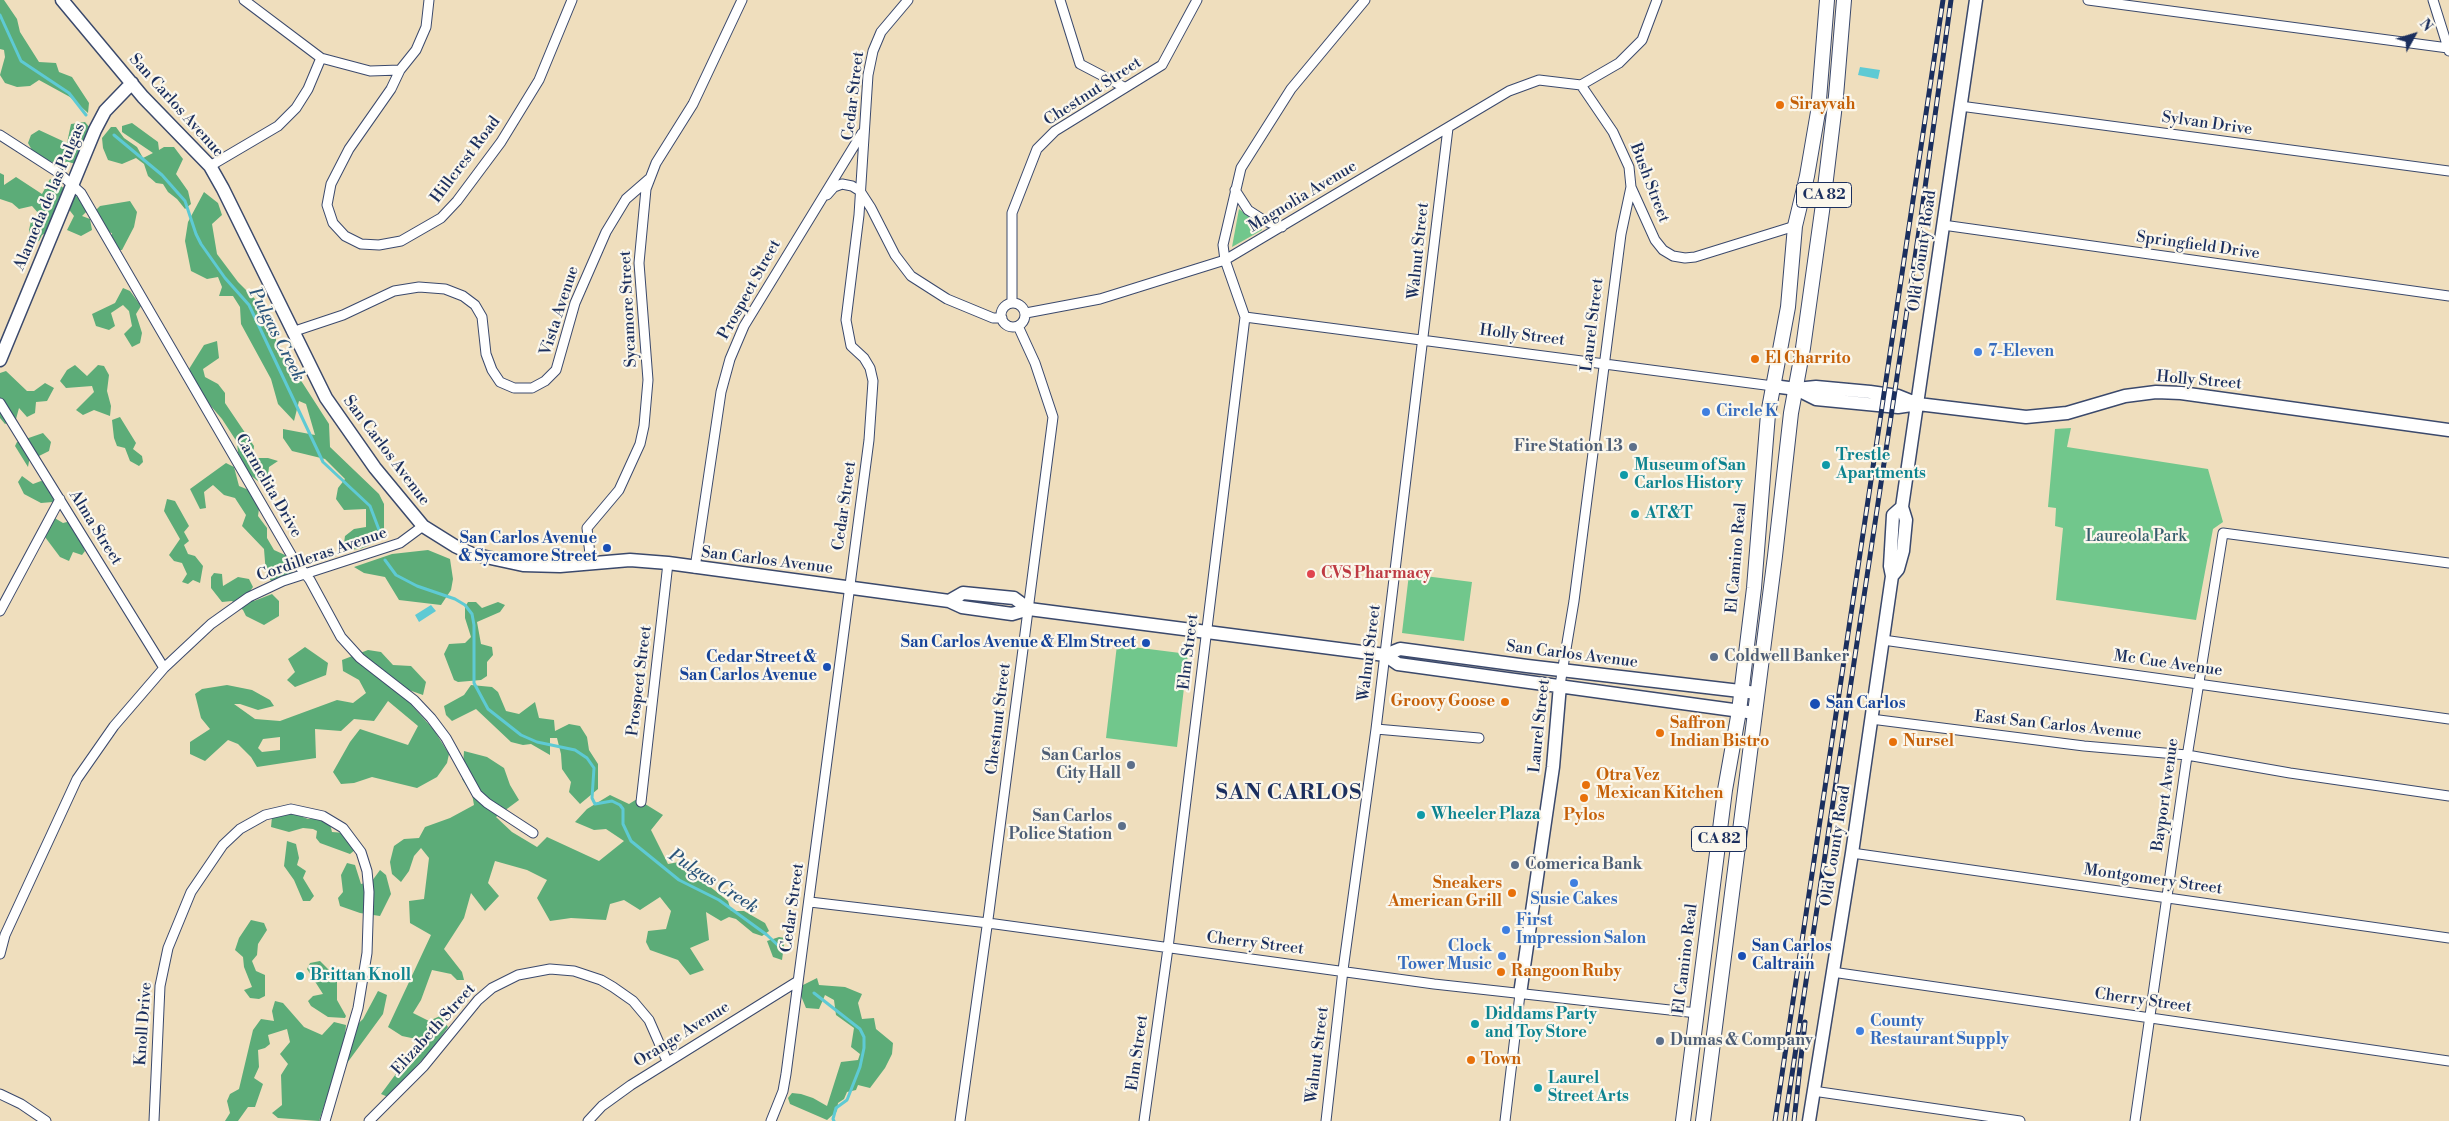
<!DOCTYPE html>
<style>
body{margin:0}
#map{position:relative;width:2449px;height:1121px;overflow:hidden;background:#efdebd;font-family:"Libre Bodoni",serif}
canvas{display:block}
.north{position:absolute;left:2389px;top:10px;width:50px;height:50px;-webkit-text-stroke:4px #fbf7ec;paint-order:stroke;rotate:51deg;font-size:14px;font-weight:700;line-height:20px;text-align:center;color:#1b2f5e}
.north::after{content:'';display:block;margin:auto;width:18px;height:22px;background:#1b2f5e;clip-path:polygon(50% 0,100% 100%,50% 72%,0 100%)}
</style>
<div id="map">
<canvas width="2449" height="1121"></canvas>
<div class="north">N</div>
</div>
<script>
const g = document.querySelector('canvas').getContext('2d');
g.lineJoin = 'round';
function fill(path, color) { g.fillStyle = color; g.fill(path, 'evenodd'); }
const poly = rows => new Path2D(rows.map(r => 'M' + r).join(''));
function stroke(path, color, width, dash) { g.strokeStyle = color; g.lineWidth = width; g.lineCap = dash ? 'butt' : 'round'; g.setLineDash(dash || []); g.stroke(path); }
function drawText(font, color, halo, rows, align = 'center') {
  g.font = font + ' "Libre Bodoni",serif'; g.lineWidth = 4.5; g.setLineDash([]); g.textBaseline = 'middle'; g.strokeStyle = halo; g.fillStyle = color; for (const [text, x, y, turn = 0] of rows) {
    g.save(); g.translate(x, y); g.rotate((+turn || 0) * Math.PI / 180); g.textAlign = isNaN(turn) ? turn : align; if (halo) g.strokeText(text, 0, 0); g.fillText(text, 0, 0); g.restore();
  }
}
const green = poly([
 [1239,209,1261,226,1262,230,1232,247],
 [2071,428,2067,447,2208,469,2223,522,2213,529,2196,620,2056,600,2063,528,2055,526,2056,508,2048,507,2055,429],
 [1409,574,1472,582,1464,641,1402,633],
 [1117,645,1188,654,1177,747,1106,738]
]);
const forest = poly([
 [0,0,4,0,17,19,20,32,39,62,56,63,59,72,72,77,89,103,88,113,70,97,39,80,30,86,17,87,5,83,0,75,5,57,4,50,0,49],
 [85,122,90,128,86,138,79,147,79,159,75,164,69,162,52,162,39,158,33,152,28,143,31,135,39,130,67,143,71,124],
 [132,123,158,142,159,150,164,147,174,147,183,159,176,174,188,191,191,204,185,209,177,199,168,192,163,184,156,183,148,176,144,164,136,158,122,164,108,160,103,148,102,138,111,127,116,127,124,138,137,147,143,158,153,153,122,132,122,126],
 [0,173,4,175,4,185,16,177,42,194,50,179,79,198,87,211,82,216,90,219,92,230,81,236,67,230,74,216,67,207,50,231,42,235,39,241,33,242,29,230,31,221,39,214,32,206,19,209,12,203,0,199],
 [204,192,218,203,222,215,212,224,217,254,238,282,255,299,276,336,276,349,291,365,329,424,330,447,379,494,384,504,384,533,374,543,360,549,343,550,345,536,354,529,366,527,366,509,344,510,336,499,338,488,345,479,325,459,292,451,283,438,283,429,315,435,306,404,299,401,294,421,278,404,271,379,241,324,240,307,233,296,219,296,222,287,218,277,207,279,191,271,185,241,188,222],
 [130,201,137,212,134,227,122,250,112,250,109,244,112,233,101,231,96,210,100,206],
 [123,288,130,291,141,306,136,314,142,333,140,343,132,347,124,334,132,326,129,311,123,305,111,313,115,326,109,330,96,326,92,314,115,303],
 [217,341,219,358,203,369,205,377,218,384,225,393,225,403,254,446,253,458,268,458,278,461,269,467,267,484,259,482,249,474,238,453,237,442,222,419,204,398,189,369,204,345],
 [75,365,87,376,98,365,104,366,109,375,107,391,111,406,110,416,94,410,83,415,76,410,94,392,92,386,66,388,60,381,67,370],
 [6,371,27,391,34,391,45,383,54,388,47,401,36,402,35,413,27,417,19,408,16,419,5,424,0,418,0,373],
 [120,417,136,443,133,449,142,456,143,462,139,466,130,461,125,448,117,446,114,438,112,420],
 [43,433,51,442,49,451,39,456,30,456,28,467,15,446,17,442],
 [226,463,234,467,239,486,261,495,258,516,267,528,267,538,274,550,285,555,292,565,292,573,280,580,272,582,266,574,264,549,242,526,246,515,235,498,224,495,213,485,204,492,206,508,200,509,190,489],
 [22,476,33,484,41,481,52,483,56,489,53,502,41,503,24,494,18,482],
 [167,499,175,501,189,526,184,532,189,541,184,545,188,554,195,556,203,566,200,583,193,580,188,584,182,582,187,574,182,563,174,561,169,555,180,539,164,511],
 [53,517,63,523,71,521,85,551,82,555,73,552,69,561,60,557,45,537],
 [428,550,450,559,453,579,451,590,441,605,399,600,385,577,364,573,354,567,392,554],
 [214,573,222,574,223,586,238,577,249,579,253,587,248,594,254,601,272,594,279,601,279,616,264,625,246,616,243,610,232,601,222,602,211,588,211,577],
 [468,602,476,602,482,608,498,602,505,605,500,612,477,622,481,644,492,647,493,655,487,662,487,676,481,680,458,682,454,680,444,654,449,644,465,643,471,637,465,618,465,607],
 [305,647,328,663,326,675,295,687,287,680,295,672,288,659],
 [368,650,381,652,393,665,411,666,426,682,423,695,406,689,407,700,434,730,449,754,447,763,437,777,417,788,372,777,354,783,341,784,333,772,350,742,360,729,408,745,418,726,388,701,374,721,354,719,341,731,315,729,316,758,257,767,251,757,238,744,228,740,205,761,190,754,190,742,210,729,201,718,195,694,202,689,227,685,252,690,270,700,274,706,258,710,240,704,234,704,255,719,280,721,337,700,353,703,366,693,359,680,343,671,342,660],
 [280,737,280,750,262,752,258,748,263,739],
 [471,685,492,687,498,692,506,711,519,714,535,702,539,718,554,720,555,731,569,724,580,726,587,737,589,750,598,764,598,789,580,804,569,792,571,782,562,769,561,754,557,738,550,738,550,755,531,744,523,745,511,742,476,709,452,721,446,715,444,706,464,695],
 [464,751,487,757,504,768,510,785,519,800,496,817,512,832,537,847,547,837,599,861,624,841,606,829,594,830,575,822,587,809,610,795,629,804,637,799,663,815,651,830,668,864,679,862,728,901,731,911,744,911,765,923,769,931,762,936,753,933,736,919,729,917,721,921,706,912,709,940,690,948,704,970,690,975,678,960,650,950,646,942,648,931,666,929,671,911,660,897,640,910,624,900,610,904,606,920,571,918,550,921,537,898,547,880,527,870,495,861,488,883,499,896,485,911,471,893,464,918,444,949,462,972,464,980,457,980,451,974,432,970,421,1000,413,1013,429,1021,440,1016,448,1027,433,1048,388,1097,381,1094,421,1040,402,1036,388,1027,431,935,410,923,409,901,424,899,429,858,421,848,414,856,409,871,401,882,392,874,390,862,394,846,404,839,419,838,425,827,450,818,474,805,472,794,462,779],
 [290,812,308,819,322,818,330,824,332,832,345,833,355,850,350,854,320,843,316,838,317,831,313,829,303,828,289,832,271,827,272,817],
 [287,841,296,844,299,858,297,865,306,871,303,878,314,896,310,901,303,901,294,880,284,866],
 [347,863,355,865,361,884,372,881,380,870,386,875,391,894,380,916,360,913,340,906,338,898,343,892,341,875],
 [251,920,264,923,267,930,258,944,257,955,252,961,256,971,265,975,265,996,259,999,250,998,244,990,252,987,244,967,243,957,235,950,239,938],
 [779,937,785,938,782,960,773,957,767,941],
 [320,961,337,978,337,1000,346,1016,345,1018,328,1017,311,1006,308,1001,313,996,323,994,307,969,310,963],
 [817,978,819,985,845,987,862,994,858,1003,862,1019,874,1018,876,1029,893,1043,892,1054,885,1068,870,1088,858,1085,856,1090,847,1092,844,1099,838,1103,837,1111,827,1120,790,1104,788,1098,792,1093,801,1094,813,1098,827,1106,841,1062,858,1060,860,1054,851,1047,854,1028,836,1015,834,1000,825,995,819,1009,806,1008,801,996,803,985],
 [378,991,387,995,383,1014,331,1085,319,1121,278,1118,272,1113,282,1105,281,1075,288,1064,280,1054,290,1042,287,1029,268,1035,270,1044,265,1048,258,1050,259,1067,254,1078,263,1084,255,1107,248,1107,238,1121,225,1121,230,1113,227,1101,230,1094,239,1089,253,1030,261,1019,274,1021,272,1011,275,1001,283,1003,304,1027,322,1035,334,1022,346,1025,345,1036,363,1019]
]);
const water = poly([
 [1860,67,1880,70,1878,79,1858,75],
 [431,605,436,611,419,622,415,615]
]);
const stream = poly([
 [0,15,21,61,69,93,86,115],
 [114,135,162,175,185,201,196,234,201,244,225,278,249,305,323,462,370,506,381,535],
 [385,560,396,575,417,586,455,599,465,605,472,614,474,625,474,683,488,709,521,735,537,742,575,750,587,758,594,768,592,798,595,804,612,801,620,805,623,809,623,824,631,841,679,880,719,900,767,935,785,952],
 [814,993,860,1029,864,1037,864,1048,860,1067,847,1100,836,1108,833,1119,834,1121]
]);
const street = poly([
 [244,0,321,58,370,71,400,70],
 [429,0,426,27,416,50,400,70,391,89,349,149,331,184,327,205,333,223,345,236,361,244,379,245,401,241,441,218,457,201,501,142,539,80,572,0],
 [1060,0,1080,64,1124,87],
 [2088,0,2448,48],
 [2433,0,2449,51],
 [1581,85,1613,132,1629,167,1631,187,1655,240,1663,250,1673,256,1685,258,1695,257,1795,226],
 [1581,85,1619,63,1642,40,1657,0],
 [1960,106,2449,171],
 [0,135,59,173,81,193,293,558,310,580,341,637,360,658,414,700,431,718,446,738,477,794,487,803,533,833],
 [210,166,278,126,296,108,308,89,321,58],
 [1235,190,1248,210,1265,221,1282,227],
 [827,195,834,187,842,184,852,186,860,191,871,208,895,255,911,276,947,299,993,318,1002,318],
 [1943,225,2449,296],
 '1001 315a12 12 0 1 1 24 0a12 12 0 1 1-24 0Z',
 [1012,303,1012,213,1037,149,1055,131,1162,65,1197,0],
 [1026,313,1100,299,1225,260,1509,91,1539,80,1581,85],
 [1245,317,1773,386],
 [292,332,343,315,394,291,419,287,445,289,463,296,475,305,482,317,486,354,492,370,500,382,514,388,532,388,545,381,556,370,575,303,606,232,626,199,649,179],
 [0,403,164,668],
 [591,563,587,528,619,490,640,444,644,426,648,380,639,263,646,189,656,163,693,104,742,0],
 [695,568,721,392,730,359,744,326,862,133],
 [0,611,60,499],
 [1883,640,2449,719],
 [1560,685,1574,601,1621,234,1631,187],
 [1871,719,2084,746,2187,755,2290,773,2449,796],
 [1376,729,1479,738],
 [641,802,668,563],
 [1852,853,2449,938],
 [810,902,988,923,1434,984,1697,1013],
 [0,954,5,935,77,779,114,726,164,668,211,624,249,597,283,581,400,543,423,526],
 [1832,972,2449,1061],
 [1813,1091,2020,1121],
 [0,1094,21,1104,46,1121],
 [154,1121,160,986,168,948,191,892,223,845,240,829,265,815,291,809,323,816,343,828,361,852,367,871,369,892,367,953,358,1008,325,1121],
 [369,1121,424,1066,478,1000,492,988,518,975,550,969,574,971,601,980,613,987,633,1001,649,1020,667,1061],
 [588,1121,602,1106,631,1085,798,981],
 [771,1121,783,1091,786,1074,869,440,873,381,870,368,864,358,851,346,846,320,859,215,868,75,873,51,881,32,908,0],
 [960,1121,989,912,1053,417,1035,363,1018,326],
 [1144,1121,1168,948,1245,317,1225,260,1223,245,1241,168,1291,89,1365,0],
 [1326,1121,1343,970,1376,729,1448,128],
 [1505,1121,1520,994],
 [2135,1121,2186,763,2223,533,2449,563]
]);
const secondary = poly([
 [62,0,143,97,210,166,223,189,326,398,375,468,423,526,455,546,472,554,523,565,560,566,630,560,668,563,949,601,962,607,1012,614,1029,609,1323,647,1385,655,1398,664,1755,713],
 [0,360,95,130,105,111,132,83],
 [1773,386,1796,389,1816,399,1898,407,1918,404],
 [1796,389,1816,387,1870,392,1898,396,1918,404,2026,417,2067,413,2125,396,2156,392,2181,393,2449,430],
 [1892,576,1898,569,1903,551,1906,520,1902,507,1976,0],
 [949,601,963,593,1014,598,1029,609],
 [1385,655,1400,649,1527,666,1757,693],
 [1520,994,1553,767,1560,685],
 [1809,1121,1852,853,1892,576,1890,566,1893,515,1902,507]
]);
const primary = poly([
 [1683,1121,1725,790,1739,711,1754,588,1768,414,1788,307,1795,226,1807,176,1818,112,1827,0],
 [1703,1121,1775,556,1791,413,1803,348,1823,204,1836,96,1844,0]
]);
const rail = poly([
 [1775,1121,1943,0],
 [1785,1121,1920,224,1951,0],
 [1794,1121,1805,1022]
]);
const markers = [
 [1780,105,5,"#e8710a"],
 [1978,352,5,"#3f7fe0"],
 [1755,359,5,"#e8710a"],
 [1706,412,5,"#3f7fe0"],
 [1633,447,5,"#5c6f8a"],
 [1826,465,5,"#0f9aa8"],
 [1624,475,5,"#0f9aa8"],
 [1635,514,5,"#0f9aa8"],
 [607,548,5,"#1a4fb4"],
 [1311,574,5,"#e0444e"],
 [1146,643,5,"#1a4fb4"],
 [1714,657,5,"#5c6f8a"],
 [827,667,5,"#1a4fb4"],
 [1505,702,5,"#e8710a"],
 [1815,704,6,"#1a4fb4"],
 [1660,733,5,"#e8710a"],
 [1893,742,5,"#e8710a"],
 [1131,765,5,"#5c6f8a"],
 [1586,785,5,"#e8710a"],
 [1584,798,5,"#e8710a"],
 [1421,815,5,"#0f9aa8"],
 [1122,826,5,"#5c6f8a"],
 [1515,865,5,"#5c6f8a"],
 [1574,883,5,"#3f7fe0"],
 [1512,893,5,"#e8710a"],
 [1506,930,5,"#3f7fe0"],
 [1502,956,5,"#3f7fe0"],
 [1742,956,5,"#1a4fb4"],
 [1501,972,5,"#e8710a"],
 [300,976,5,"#0f9aa8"],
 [1475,1024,5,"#0f9aa8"],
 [1860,1031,5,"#3f7fe0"],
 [1660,1041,5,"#5c6f8a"],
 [1471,1060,5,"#e8710a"],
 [1538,1088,5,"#0f9aa8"]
];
const shields = [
 [1824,195,55],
 [1719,839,55]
];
const shieldNames = [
 ["CA 82",1824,195],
 ["CA 82",1719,839]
];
const streetNames = [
 ["Chestnut Street",1093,92,-33],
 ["Cedar Street",854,96,-83],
 ["San Carlos Avenue",176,106,48],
 ["Sylvan Drive",2207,124,8],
 ["Hillcrest Road",466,160,-53],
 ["Bush Street",1649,183,69],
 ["Alameda de las Pulgas",50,197,-67],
 ["Magnolia Avenue",1303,197,-31],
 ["Springfield Drive",2198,246,8],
 ["Walnut Street",1419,251,-84],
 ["Old County Road",1923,251,-82],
 ["Prospect Street",750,290,-61],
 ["Sycamore Street",629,309,-93],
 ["Vista Avenue",560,311,-72],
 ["Laurel Street",1593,325,-83],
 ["Holly Street",1522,336,7],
 ["Holly Street",2199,381,5],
 ["San Carlos Avenue",386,451,53],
 ["Carmelita Drive",268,486,60],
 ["Cedar Street",845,506,-82],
 ["Alma Street",95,528,58],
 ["Cordilleras Avenue",322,555,-19],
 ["El Camino Real",1737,558,-85],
 ["San Carlos Avenue",767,561,7],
 ["Elm Street",1189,652,-83],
 ["Walnut Street",1370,653,-83],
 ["San Carlos Avenue",1572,655,7],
 ["Mc Cue Avenue",2168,664,8],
 ["Prospect Street",640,681,-83],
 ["Chestnut Street",999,719,-83],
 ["Laurel Street",1540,726,-84],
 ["East San Carlos Avenue",2058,726,6],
 ["Bayport Avenue",2166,795,-82],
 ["Old County Road",1836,846,-81],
 ["Montgomery Street",2153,880,8],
 ["Cedar Street",793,908,-82],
 ["Cherry Street",1255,944,7],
 ["El Camino Real",1686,959,-83],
 ["Cherry Street",2143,1001,8],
 ["Knoll Drive",144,1024,-86],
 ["Elizabeth Street",434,1030,-48],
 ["Orange Avenue",682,1035,-32],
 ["Elm Street",1138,1053,-82],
 ["Walnut Street",1318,1055,-83]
];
const foodNames = [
 ["Sirayvah",1790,105],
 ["El Charrito",1765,359],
 ["Groovy Goose",1495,702,"right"],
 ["Saffron",1670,724],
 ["Indian Bistro",1670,742],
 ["Nursel",1903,742],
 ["Otra Vez",1596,776],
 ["Mexican Kitchen",1596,794],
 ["Pylos",1584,816,"center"],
 ["Sneakers",1502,884,"right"],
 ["American Grill",1502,902,"right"],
 ["Rangoon Ruby",1511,972],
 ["Town",1481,1060]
];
const shopNames = [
 ["7-Eleven",1988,352],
 ["Circle K",1716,412],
 ["Susie Cakes",1574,900,"center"],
 ["First",1516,921],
 ["Impression Salon",1516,939],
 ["Clock",1492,947,"right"],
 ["Tower Music",1492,965,"right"],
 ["County",1870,1022],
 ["Restaurant Supply",1870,1040]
];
const serviceNames = [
 ["Fire Station 13",1623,447],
 ["Coldwell Banker",1724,657,"left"],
 ["San Carlos",1121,756],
 ["City Hall",1121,774],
 ["San Carlos",1112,817],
 ["Police Station",1112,835],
 ["Comerica Bank",1525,865,"left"],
 ["Dumas & Company",1670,1041,"left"]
];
const cultureNames = [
 ["Trestle",1836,456],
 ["Apartments",1836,474],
 ["Museum of San",1634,466],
 ["Carlos History",1634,484],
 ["AT&T",1645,514],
 ["Wheeler Plaza",1431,815],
 ["Brittan Knoll",310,976],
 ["Diddams Party",1485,1015],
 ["and Toy Store",1485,1033],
 ["Laurel",1548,1079],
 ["Street Arts",1548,1097]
];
const parkNames = [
 ["Laureola Park",2136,537]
];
const transitNames = [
 ["San Carlos Avenue",597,539],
 ["& Sycamore Street",597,557],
 ["San Carlos Avenue & Elm Street",1136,643],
 ["Cedar Street &",817,658],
 ["San Carlos Avenue",817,676],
 ["San Carlos",1826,704,"left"],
 ["San Carlos",1752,947,"left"],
 ["Caltrain",1752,965,"left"]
];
const healthNames = [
 ["CVS Pharmacy",1321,574]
];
const waterNames = [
 ["Pulgas Creek",276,335,63],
 ["Pulgas Creek",713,882,33]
];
const districtNames = [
 ["SAN CARLOS",1289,794]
];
fill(green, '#71c78c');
fill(forest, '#5cac78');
fill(water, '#5ecad4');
stroke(stream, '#5ecad4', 3);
stroke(street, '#3b496c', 11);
stroke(secondary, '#3b496c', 15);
stroke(primary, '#3b496c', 16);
stroke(street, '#fff', 9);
stroke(secondary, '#fff', 12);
stroke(primary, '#fff', 14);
stroke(rail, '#1b2f5e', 5);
stroke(rail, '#fbf7ec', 3, [9]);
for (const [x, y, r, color] of markers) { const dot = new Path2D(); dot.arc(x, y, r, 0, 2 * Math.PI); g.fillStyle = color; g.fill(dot); stroke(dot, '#fbf7ec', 2); }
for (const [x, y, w] of shields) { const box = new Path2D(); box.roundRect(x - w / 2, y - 12.5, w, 25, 4); g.fillStyle = '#fbf7ec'; g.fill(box); stroke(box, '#1b2f5e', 1); }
drawText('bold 15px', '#1b2f5e', null, shieldNames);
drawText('16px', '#1b2f5e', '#fbf7ec', streetNames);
drawText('bold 16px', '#c56008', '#fbf7ec', foodNames, 'left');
drawText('bold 16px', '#366cbe', '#fbf7ec', shopNames, 'left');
drawText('bold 16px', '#4e5e75', '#fbf7ec', serviceNames, 'right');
drawText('bold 16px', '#0d838f', '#fbf7ec', cultureNames, 'left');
drawText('16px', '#355d6c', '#fbf7ec', parkNames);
drawText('bold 16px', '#164399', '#fbf7ec', transitNames, 'right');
drawText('bold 16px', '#be3a42', '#fbf7ec', healthNames, 'left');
drawText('italic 18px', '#2c567c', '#fbf7ec', waterNames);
g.letterSpacing = '1px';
drawText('bold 21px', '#1b2f5e', '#fbf7ec', districtNames);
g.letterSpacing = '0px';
</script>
